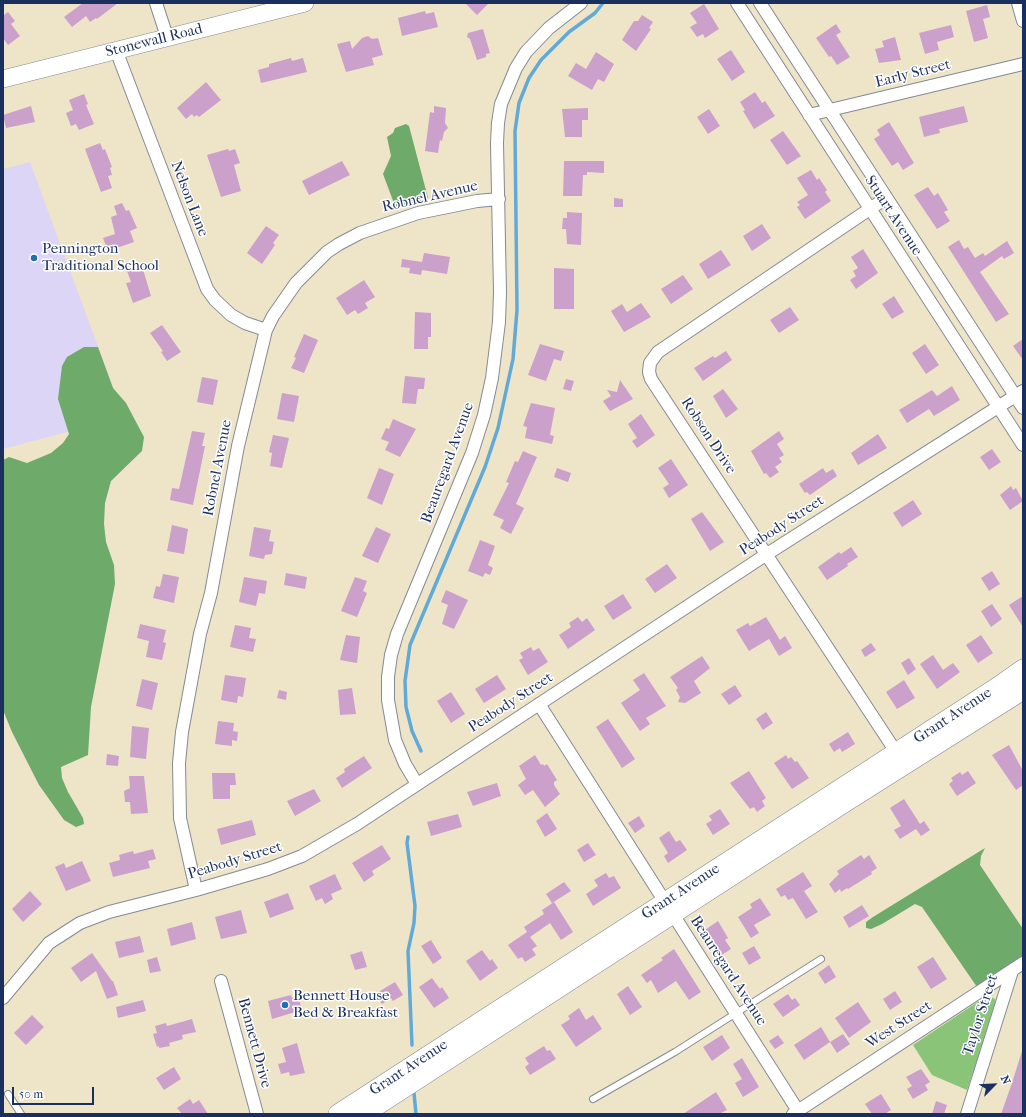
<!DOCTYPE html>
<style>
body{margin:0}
#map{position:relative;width:1026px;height:1117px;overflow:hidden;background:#eee5c8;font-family:"IM FELL French Canon",serif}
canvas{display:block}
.frame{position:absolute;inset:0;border:4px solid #1b2f5e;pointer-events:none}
.north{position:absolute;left:974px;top:1065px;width:40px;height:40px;-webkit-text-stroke:3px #fff;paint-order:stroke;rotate:66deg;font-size:11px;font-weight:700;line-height:16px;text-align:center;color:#1b2f5e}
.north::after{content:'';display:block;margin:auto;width:14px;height:18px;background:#1b2f5e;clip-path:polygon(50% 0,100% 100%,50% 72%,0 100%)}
.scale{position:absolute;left:12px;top:1087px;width:82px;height:18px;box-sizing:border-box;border:2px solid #1b2f5e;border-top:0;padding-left:5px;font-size:12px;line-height:14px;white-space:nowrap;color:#1b2f5e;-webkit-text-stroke:3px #fff;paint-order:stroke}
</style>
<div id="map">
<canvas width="1026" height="1117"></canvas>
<div class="frame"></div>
<div class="north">N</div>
<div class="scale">50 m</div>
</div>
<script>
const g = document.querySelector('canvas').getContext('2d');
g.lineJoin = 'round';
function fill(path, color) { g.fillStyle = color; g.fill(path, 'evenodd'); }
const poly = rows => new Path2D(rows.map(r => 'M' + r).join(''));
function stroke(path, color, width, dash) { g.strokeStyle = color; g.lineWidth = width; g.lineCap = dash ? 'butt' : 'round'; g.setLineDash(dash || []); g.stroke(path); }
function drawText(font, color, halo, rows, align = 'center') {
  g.font = font + ' "IM FELL French Canon",serif'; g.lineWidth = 3; g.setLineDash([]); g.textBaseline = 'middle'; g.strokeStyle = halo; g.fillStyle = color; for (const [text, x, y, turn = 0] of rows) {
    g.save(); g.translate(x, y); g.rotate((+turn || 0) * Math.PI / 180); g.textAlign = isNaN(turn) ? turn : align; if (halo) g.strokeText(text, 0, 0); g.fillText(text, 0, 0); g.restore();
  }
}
const built = poly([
 [30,162,124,417,3,449,3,169]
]);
const green = poly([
 [990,996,995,999,995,1008,967,1090,932,1075,913,1045,985,997]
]);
const forest = poly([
 [406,124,409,126,428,198,424,202,399,208,395,206,383,174,391,156,387,137,393,133,395,128],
 [84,347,98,347,113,388,126,403,144,437,142,451,111,481,105,503,104,524,106,542,114,565,115,584,91,707,88,755,61,767,62,778,68,792,83,818,84,824,76,827,64,820,39,785,12,732,3,710,3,460,9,457,27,463,51,453,63,443,69,434,58,399,62,366,67,357],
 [985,848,981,856,980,865,1023,929,1023,957,977,987,922,907,915,904,882,924,871,929,866,928,866,922,873,917]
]);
const stream = poly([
 [421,751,412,731,406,707,405,681,410,645,485,467,498,428,513,359,517,310,515,131,519,103,529,78,541,60,569,32,595,13,603,3],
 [408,837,407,843,415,906,414,923,408,951,412,1045],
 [414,1093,416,1114]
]);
const building = poly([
 [83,3,118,3,97,19,96,18,90,22,86,16,72,27,64,17],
 [465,3,489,3,477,15],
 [704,4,719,29,705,38,703,34,697,37,690,27,697,23,690,13],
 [987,5,990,17,983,19,988,38,974,42,966,11],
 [425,11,426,14,434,12,438,27,402,36,398,18],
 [8,12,15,21,11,24,20,36,8,45,3,38,3,13,4,15],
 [642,15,653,22,649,28,651,29,636,51,622,40,634,21,638,21],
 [836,24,841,32,836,35,850,57,837,65,831,56,829,57,816,38],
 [951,25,954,37,937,42,939,50,925,54,919,33],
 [483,29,490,53,486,54,486,57,477,60,470,39,467,37,468,33],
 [368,36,372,39,378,38,383,55,372,58,374,65,346,72,337,44,350,41,352,49,362,38],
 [895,37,901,60,879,63,875,49,884,47,882,41],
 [731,50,745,72,732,81,717,59],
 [596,52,614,64,604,82,598,79,592,90,568,76,576,63,586,69],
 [291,58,292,61,303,58,307,72,261,83,258,70,269,67,269,64],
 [206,82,221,100,199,117,197,115,194,117,192,114,186,119,177,108],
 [755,92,762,103,765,101,775,116,754,129,743,111,745,110,740,102],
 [84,94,88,104,86,105,94,124,79,130,76,124,71,126,66,113,73,110,69,100],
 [31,106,35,122,6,128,3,115],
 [434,106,446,108,445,123,448,128,444,132,442,141,440,140,438,153,425,151,430,112,434,113],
 [964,106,968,122,939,129,940,133,924,137,919,117],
 [588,108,588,120,582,120,582,137,565,137,562,109],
 [709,109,720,126,708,134,697,117],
 [889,122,914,163,903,170,898,162,892,166,874,139,880,135,877,130],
 [783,131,801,156,787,165,770,140],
 [100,143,103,150,105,149,112,167,110,168,112,175,108,176,112,188,101,192,85,149],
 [228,149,229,151,235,149,240,163,234,165,241,191,221,197,207,155],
 [342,161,350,175,309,195,302,181],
 [564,161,604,161,604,173,587,172,587,175,583,175,582,196,563,196],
 [811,170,817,180,819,178,827,190,825,192,831,201,805,219,797,207,800,205,797,202,808,195,797,178],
 [928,187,934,196,938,193,948,210,944,212,950,221,937,229,914,195],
 [614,198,623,199,623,207,614,207],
 [122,203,126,211,129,210,137,228,130,231,134,242,108,251,103,238,115,234,111,217,117,215,114,206],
 [567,212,582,213,581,245,567,244,566,229,562,229,563,218,567,218],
 [762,224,771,238,752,251,743,236],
 [266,226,279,235,273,243,275,245,262,264,247,253],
 [959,240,964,249,968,247,975,258,983,253,985,256,1007,241,1014,253,1004,259,1002,256,980,272,1009,314,996,322,948,247],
 [863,249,878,273,856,289,850,280,856,276,853,271,858,268,851,257],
 [721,250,731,265,708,279,699,264],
 [424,253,450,257,447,274,422,270,421,275,409,273,410,268,401,267,402,259,422,262],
 [142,266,151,296,133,303,126,283,131,282,127,271],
 [554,268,574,269,574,309,554,309],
 [683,275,693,289,671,304,661,289],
 [364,280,375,297,365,303,368,308,358,314,355,310,347,315,336,298],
 [894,296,904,312,892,319,882,304],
 [641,303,651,317,624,332,611,311,622,304,627,312],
 [790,307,799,320,779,333,770,320],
 [415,312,431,313,431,337,428,337,428,349,414,349],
 [162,325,181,352,167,361,161,352,163,351,150,333],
 [304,334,318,340,304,373,291,368,296,358,294,357],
 [1023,339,1023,360,1013,346],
 [540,344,564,351,561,361,554,359,546,381,528,375],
 [925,344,939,365,926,374,912,353],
 [726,351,732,360,703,381,694,368,713,356,715,358],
 [405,376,425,378,424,389,418,389,416,404,402,403],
 [202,377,218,380,213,405,197,402],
 [566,379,574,381,571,391,563,389],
 [620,380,633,399,610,411,603,401,611,396,607,390,617,392],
 [952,386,960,400,934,416,929,409,907,423,899,410,932,390,937,396],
 [723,389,738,409,726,418,713,396],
 [282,393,299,396,294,422,277,419],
 [531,403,555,408,550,435,554,436,552,444,525,438,527,427,523,426],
 [641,414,655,435,637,448,632,441,637,438,628,424],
 [393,419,416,429,400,457,385,450,389,442,381,439,386,428,389,429],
 [192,431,205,433,202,446,205,446,193,505,170,500,172,488,179,489],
 [779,431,784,439,777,444,784,455,779,458,782,462,775,467,779,472,770,478,766,473,764,474,751,451],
 [878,434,887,448,858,465,851,453],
 [273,435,289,438,282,468,270,466,272,453,269,452],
 [992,449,1001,462,989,470,980,457],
 [523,451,537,457,516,504,524,508,511,534,500,528,504,520,493,515,509,483,506,482,515,461,518,462],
 [671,459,688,485,669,498,663,488,669,484,658,468],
 [379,468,394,474,382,505,367,498],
 [557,468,571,473,568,482,554,477],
 [823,468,826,473,833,469,837,476,810,495,807,492,805,493,799,484],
 [1011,486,1013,490,1016,488,1023,501,1010,510,1000,495],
 [913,500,922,514,902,527,893,513],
 [702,512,724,542,710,551,691,519],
 [172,525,188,529,184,554,167,551],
 [254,527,271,530,269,541,274,542,272,554,265,555,264,559,249,556],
 [376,527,391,534,378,563,362,556],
 [480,540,495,546,488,565,493,568,490,575,485,573,483,577,468,571],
 [851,547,858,557,847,564,848,566,827,580,818,567,839,552,841,554],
 [667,564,677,578,655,593,645,579],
 [992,571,1000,584,989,591,981,578],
 [286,573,307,577,305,589,284,585],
 [163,574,179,577,174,603,153,598,156,586,160,587],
 [244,577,267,581,265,594,259,593,256,606,239,602],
 [355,577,367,581,363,591,367,593,357,617,341,611],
 [446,590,468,600,454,629,442,624,448,605,441,602],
 [623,594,632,608,613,620,604,606],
 [1023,596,1023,627,1009,605],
 [992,604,1002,619,991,627,981,611],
 [578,617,582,622,587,618,595,630,568,649,559,635,571,627,569,623],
 [766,617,780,640,785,636,792,648,779,656,769,639,749,651,736,630,748,623,750,626],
 [140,624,166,630,163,642,166,643,162,660,146,657,149,641,137,638],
 [235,625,251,628,249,638,256,639,253,652,230,647],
 [346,635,360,637,357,663,340,660],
 [981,635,993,653,978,663,966,645],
 [871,643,876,650,865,657,861,650],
 [531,647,533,651,539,648,548,662,528,675,519,660,523,658,520,653],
 [933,655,943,670,953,663,960,672,937,689,920,664],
 [702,656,710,668,694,681,701,693,685,703,678,702,680,697,676,690,678,688,670,677],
 [909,658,916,669,908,675,901,663],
 [644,673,666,706,646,718,650,724,640,731,621,703,640,690,633,680],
 [225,675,246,678,243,697,238,696,237,703,221,700],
 [497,675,506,689,484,703,475,689],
 [142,679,158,683,152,710,136,706],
 [904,680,915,698,897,709,886,692],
 [735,685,742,696,729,705,721,694],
 [352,688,356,714,340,715,338,690],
 [279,690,287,692,286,700,277,698],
 [451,692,465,714,451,723,437,701],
 [766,712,773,723,763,730,756,719],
 [608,719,635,759,622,768,596,727],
 [218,721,234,723,233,731,238,732,237,741,232,740,232,746,215,744],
 [132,726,149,728,146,759,130,757],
 [848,732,855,744,842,752,840,748,834,752,829,744],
 [1009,745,1023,771,1023,785,1016,790,992,755],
 [107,754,119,756,118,766,106,765],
 [535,755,541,765,543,764,544,766,547,764,557,780,554,782,554,785,560,794,545,807,533,790,525,795,518,785,526,779,519,766],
 [786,755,788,759,791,757,795,762,797,761,809,778,792,789,774,763],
 [364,756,372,768,342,788,336,778,345,772,344,769],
 [749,771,766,798,762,801,765,806,757,812,754,807,750,809,730,783],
 [968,771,976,783,957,796,949,784,953,781,951,778,960,772,962,775],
 [212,773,235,773,236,785,230,785,230,799,213,799],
 [129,776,144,776,148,813,131,814,130,802,125,802,124,791,130,788],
 [497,783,501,796,473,806,467,792],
 [314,789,321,801,295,816,287,801],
 [904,799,920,824,924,821,930,830,921,836,916,829,900,839,894,830,901,826,890,808],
 [720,809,730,824,713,835,706,824,712,820,709,816],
 [547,813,557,829,545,837,536,821],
 [458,814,462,827,431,836,427,822],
 [639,816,645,826,635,833,628,823],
 [252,820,256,835,221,845,217,829],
 [669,831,676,842,680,840,687,850,668,863,664,856,668,853,659,838],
 [588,843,596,855,584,862,577,850],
 [382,845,391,859,372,871,374,875,364,882,352,863],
 [153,849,156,859,148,861,150,868,113,877,109,863,120,860,119,855,133,851,134,854],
 [861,855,864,859,869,855,877,868,871,872,872,874,848,889,847,888,841,892,840,889,835,893,829,884,839,874,837,871],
 [82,861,91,881,66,891,55,867,64,863,66,868],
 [803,872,812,886,804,891,818,912,806,919,793,898,788,900,785,895,781,897,776,889],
 [606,873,609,878,614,876,621,888,593,906,586,894,598,886,594,880],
 [335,874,342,889,331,894,333,899,325,904,322,898,316,901,309,886],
 [564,882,571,891,552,903,546,894],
 [30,891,42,904,23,922,12,909],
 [288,893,294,909,270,918,264,902],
 [760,898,771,915,754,925,759,933,751,938,738,917,752,908,750,904],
 [554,902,573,932,561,940,550,923,530,937,537,946,532,949,536,955,525,962,522,957,518,959,508,945,527,932,524,927,544,914,542,910],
 [862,905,869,916,849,928,843,917],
 [241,910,247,933,221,939,215,917],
 [718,921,728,938,725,940,731,949,720,956,705,930],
 [192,922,196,939,171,946,167,929],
 [140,936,144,952,119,958,115,942],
 [431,940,442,958,433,964,421,946],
 [754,946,761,958,749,965,742,953],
 [674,949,701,992,689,1000,676,981,658,993,651,980,647,983,641,975,663,960,661,958],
 [482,950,490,961,492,959,498,968,480,981,466,961],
 [362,951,367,967,355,970,350,955],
 [92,953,112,981,113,981,118,995,107,999,96,971,81,982,71,968],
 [157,957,161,971,150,973,147,960],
 [933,957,947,979,931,989,917,967],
 [829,965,836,977,825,984,818,973],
 [432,978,440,989,442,987,449,998,434,1008,419,987],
 [395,982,403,995,393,1001,391,998,382,1004,375,994],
 [628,986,642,1007,630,1015,617,994],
 [895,991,902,1002,890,1010,883,999],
 [788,994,792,1000,795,998,800,1005,783,1017,773,1004],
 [291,995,292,998,298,996,302,1010,272,1019,268,1001],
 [143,1000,146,1011,118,1018,116,1007],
 [858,1002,871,1022,849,1038,835,1018],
 [579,1008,586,1020,593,1015,602,1029,576,1047,561,1025,570,1019,568,1016],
 [32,1015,44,1027,26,1045,14,1033],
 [192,1019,196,1032,182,1035,183,1039,169,1043,170,1046,159,1048,159,1046,157,1047,153,1034,157,1033,155,1026,166,1023,167,1026],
 [821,1027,830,1042,804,1060,794,1045],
 [843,1034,850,1044,837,1053,830,1042],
 [722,1035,730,1048,712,1061,703,1047],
 [778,1035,784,1043,775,1049,769,1041],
 [297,1043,305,1073,290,1076,289,1072,281,1074,278,1064,286,1062,282,1048],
 [544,1046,547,1051,550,1050,556,1059,530,1075,525,1067,529,1064,525,1058],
 [1022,1051,1023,1114,1001,1114,1012,1083],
 [742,1058,759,1087,743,1097,735,1083,742,1079,733,1064],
 [174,1067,181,1079,164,1090,156,1078],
 [921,1069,930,1082,925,1085,928,1090,913,1099,907,1089,912,1086,906,1077],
 [716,1092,727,1110,719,1114,683,1114],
 [881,1094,891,1110,885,1114,872,1114,865,1104],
 [190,1099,193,1104,199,1100,208,1114,182,1114,177,1108],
 [936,1101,947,1105,944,1114,932,1114]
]);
const lane = poly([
 [8,1094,21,1114],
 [593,1099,675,1052,821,959]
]);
const street = poly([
 [156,3,167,37],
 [737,3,1023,445],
 [760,3,1023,408],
 [1018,3,1023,21],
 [116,50,207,289,215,300,231,315,245,323,266,330],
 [809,115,1023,64],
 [886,198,658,352,650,363,649,372,651,379,900,758],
 [539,704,800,1114],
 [417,784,405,764,395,740,388,700,388,677,391,655,397,634,472,453,484,415,492,378,499,322,500,292,497,143,498,123,501,104,516,68,526,52,549,28,581,3],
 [196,890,180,818,179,763,182,732,200,634,211,593,238,446,266,330,273,316,296,283,327,252,339,244,360,233,418,213,477,201,499,199],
 [221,981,257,1114],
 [3,998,49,943,80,923,109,912,196,890,268,869,302,856,357,824,767,554,1023,391],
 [793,1114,1023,963],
 [967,1114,1012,971]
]);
const secondary = poly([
 [3,79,305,3]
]);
const primary = poly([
 [338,1114,999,686,1023,669],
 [364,1114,844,803,1023,690]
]);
const markers = [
 [34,258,4,"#1f6fb2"],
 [285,1005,4,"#1f6fb2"]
];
const streetNames = [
 ["Stonewall Road",154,41,-14],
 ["Early Street",913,74,-14],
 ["Robnel Avenue",430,197,-13],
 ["Nelson Lane",189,199,69],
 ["Stuart Avenue",893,216,57],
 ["Robson Drive",708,436,57],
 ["Beauregard Avenue",448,463,-70],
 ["Robnel Avenue",218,468,-79],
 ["Peabody Street",782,526,-33],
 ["Peabody Street",511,703,-33],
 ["Grant Avenue",953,716,-33],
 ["Peabody Street",235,861,-17],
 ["Grant Avenue",681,892,-33],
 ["Beauregard Avenue",728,971,57],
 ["Taylor Street",981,1015,-72],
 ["West Street",899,1025,-33],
 ["Bennett Drive",254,1043,75],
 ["Grant Avenue",409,1068,-33]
];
const poiNames = [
 ["Pennington",42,249],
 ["Traditional School",42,266],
 ["Bennett House",293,996],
 ["Bed & Breakfast",293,1013]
];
fill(built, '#dcd5f6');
fill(green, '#89c479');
fill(forest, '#6eaa69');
stroke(stream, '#61aad8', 3.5);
fill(building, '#cba0cb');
stroke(lane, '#848a93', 8);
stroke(street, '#848a93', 14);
stroke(secondary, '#848a93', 18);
stroke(primary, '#848a93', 20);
stroke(lane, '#fff', 6);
stroke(street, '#fff', 12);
stroke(secondary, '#fff', 17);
stroke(primary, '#fff', 19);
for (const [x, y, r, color] of markers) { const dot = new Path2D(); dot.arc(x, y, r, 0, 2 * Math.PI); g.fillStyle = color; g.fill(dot); stroke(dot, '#fff', 1.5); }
drawText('15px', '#1b2f5e', '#fff', streetNames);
drawText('15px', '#1b2f5e', '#fff', poiNames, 'left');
</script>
